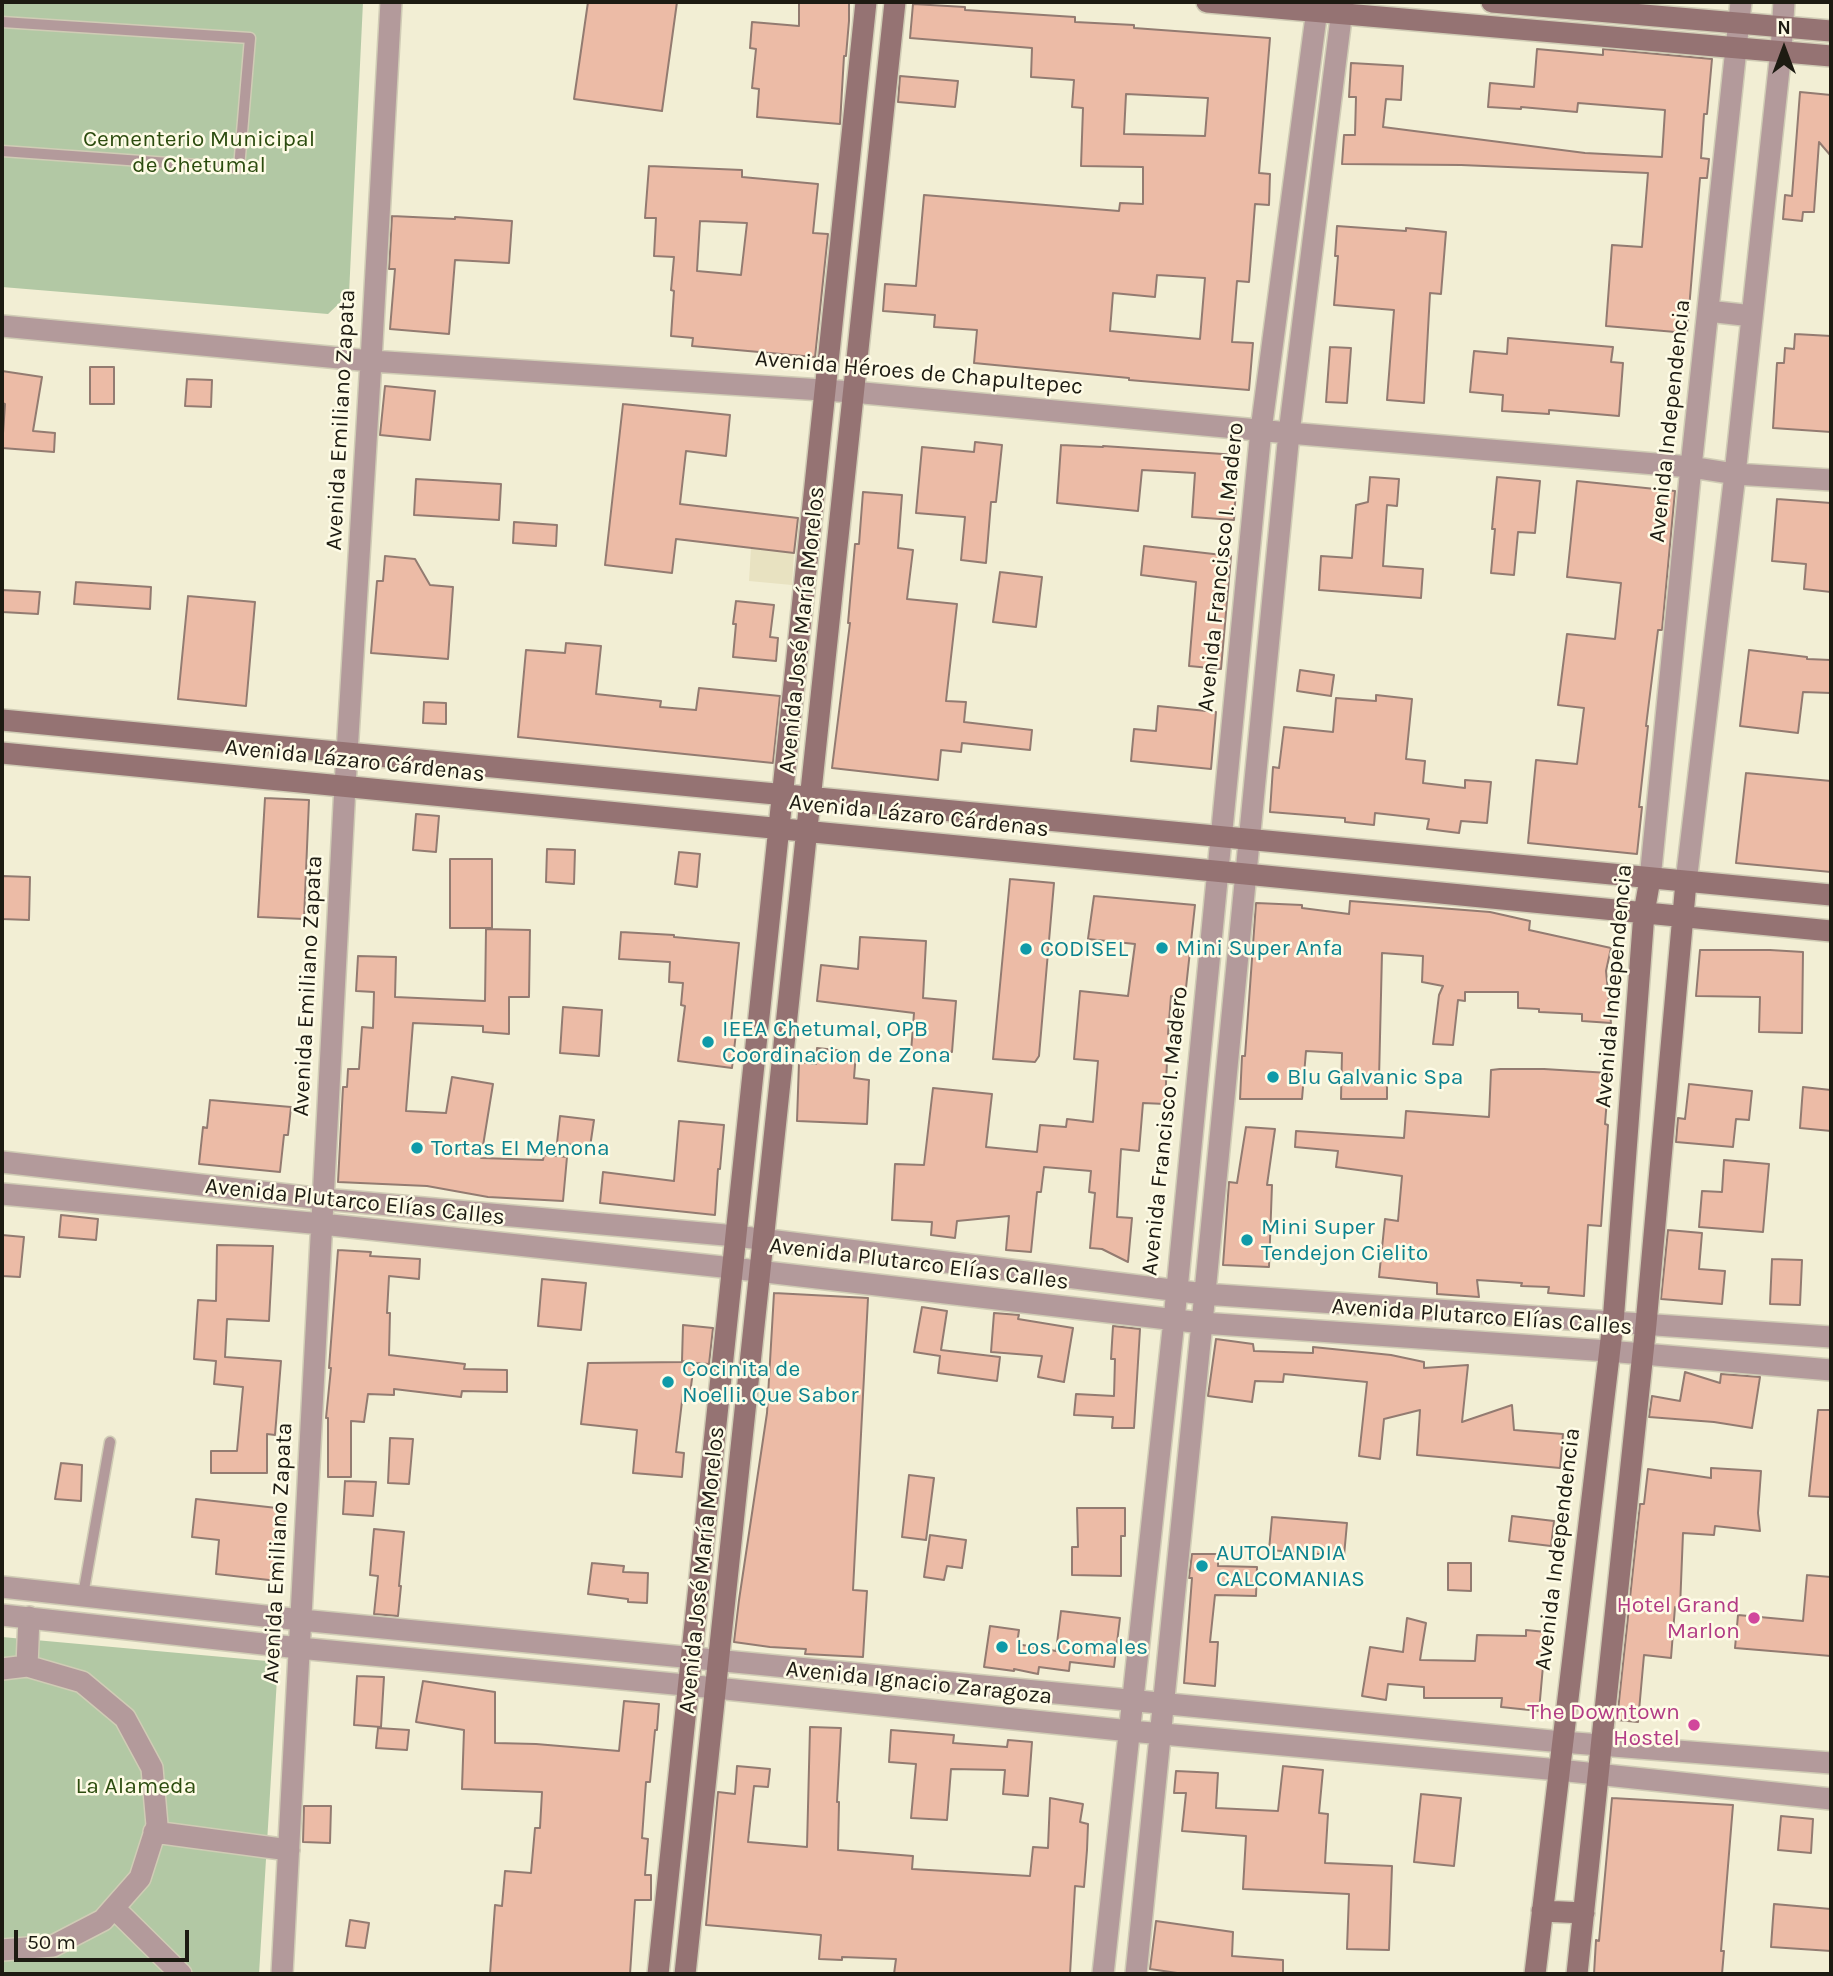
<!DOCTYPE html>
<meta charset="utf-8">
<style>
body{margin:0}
#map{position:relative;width:1833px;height:1976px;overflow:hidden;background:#f2eed4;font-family:Karla,sans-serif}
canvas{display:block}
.frame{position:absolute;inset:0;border:4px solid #1d1b12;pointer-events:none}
.north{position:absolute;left:1749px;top:14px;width:70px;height:70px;-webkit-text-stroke:5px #fefbe6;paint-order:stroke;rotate:0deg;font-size:19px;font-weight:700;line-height:28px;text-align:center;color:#1d1b12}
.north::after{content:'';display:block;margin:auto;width:24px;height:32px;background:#1d1b12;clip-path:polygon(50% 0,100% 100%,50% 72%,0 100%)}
.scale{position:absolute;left:14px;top:1930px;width:175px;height:32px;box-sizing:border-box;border:4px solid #1d1b12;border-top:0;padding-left:9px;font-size:21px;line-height:24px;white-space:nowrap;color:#1d1b12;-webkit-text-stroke:5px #fefbe6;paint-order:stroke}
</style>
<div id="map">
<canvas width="1833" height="1976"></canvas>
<div class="frame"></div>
<div class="north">N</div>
<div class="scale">50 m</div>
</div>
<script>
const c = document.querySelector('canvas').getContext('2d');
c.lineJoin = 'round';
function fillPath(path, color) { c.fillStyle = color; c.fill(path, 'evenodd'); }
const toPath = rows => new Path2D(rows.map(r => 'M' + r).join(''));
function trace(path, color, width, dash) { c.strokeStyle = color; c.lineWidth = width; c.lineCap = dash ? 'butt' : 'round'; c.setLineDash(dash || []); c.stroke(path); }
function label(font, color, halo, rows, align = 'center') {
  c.font = font + ' Karla,sans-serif'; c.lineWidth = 5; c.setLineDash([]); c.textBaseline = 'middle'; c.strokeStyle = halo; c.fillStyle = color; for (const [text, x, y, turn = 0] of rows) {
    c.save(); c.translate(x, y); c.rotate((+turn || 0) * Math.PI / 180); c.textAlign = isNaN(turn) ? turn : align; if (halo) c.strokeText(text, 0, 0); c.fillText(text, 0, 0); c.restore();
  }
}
fillPath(toPath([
 [751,548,794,553,792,585,749,581]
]), '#e8e2c1');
fillPath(toPath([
 [2,2,363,2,349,294,328,314,2,287],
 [2,1637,278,1662,259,1974,2,1974]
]), '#b2c8a4');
const building = toPath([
 [588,2,677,2,662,111,574,99,588,2],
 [799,2,849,2,849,21,846,56,844,56,840,124,757,117,759,89,752,88,756,49,750,48,752,22,799,26,799,2],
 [913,4,965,7,965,10,1075,17,1075,22,1134,25,1134,28,1270,38,1259,173,1270,174,1269,205,1255,204,1249,282,1237,281,1232,342,1253,343,1249,390,1129,380,1129,378,974,363,977,330,934,327,935,315,883,311,885,284,916,286,924,195,1119,211,1120,203,1143,204,1143,167,1081,166,1083,108,1072,107,1074,80,1031,77,1032,48,910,38,913,4],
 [1126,94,1208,98,1205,136,1124,134,1126,94],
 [1157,275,1205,278,1200,339,1110,331,1113,293,1155,297,1157,275],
 [1537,49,1603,55,1603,49,1712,59,1707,114,1704,114,1701,158,1709,159,1707,178,1700,178,1687,333,1606,326,1612,245,1642,247,1648,173,1461,165,1342,164,1344,135,1355,135,1356,97,1349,97,1351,63,1403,66,1401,100,1386,99,1383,127,1585,153,1662,157,1665,110,1578,103,1577,112,1521,107,1521,109,1488,107,1490,83,1534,87,1537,49],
 [900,76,958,81,955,107,898,102,900,76],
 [1800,92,1831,95,1831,156,1819,142,1814,212,1803,212,1802,221,1783,219,1785,195,1792,196,1800,92],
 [649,166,742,170,742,177,818,184,813,233,828,234,815,357,692,346,693,338,671,336,674,291,671,290,674,257,654,256,656,218,645,218,649,166],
 [700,221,747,223,741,275,697,271,700,221],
 [392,216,455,219,455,217,512,221,509,263,455,260,449,334,390,329,395,269,389,269,392,216],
 [1337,226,1406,231,1406,228,1446,232,1441,294,1430,293,1424,403,1387,400,1394,310,1334,305,1338,256,1335,256,1337,226],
 [1795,334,1831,336,1831,432,1773,428,1777,363,1784,363,1785,348,1794,349,1795,334],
 [1508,338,1613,347,1611,362,1623,363,1619,416,1549,410,1549,414,1502,411,1503,395,1470,392,1474,351,1507,354,1508,338],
 [1330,347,1351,348,1347,403,1326,402,1330,347],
 [90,367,114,367,114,404,90,404,90,367],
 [2,371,42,377,33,431,55,433,54,452,2,448,5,404,2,403,2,371],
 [187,379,212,380,211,407,185,406,187,379],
 [385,386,435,391,430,440,380,435,385,386],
 [623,404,730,415,726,456,686,451,680,504,798,518,794,553,676,539,672,573,605,565,623,404],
 [975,442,1002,445,996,502,991,502,986,563,961,560,965,517,916,513,922,447,974,452,975,442],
 [1061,445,1103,447,1103,446,1238,455,1234,520,1192,517,1195,473,1142,470,1138,511,1057,503,1061,445],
 [1370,477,1399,479,1397,506,1387,505,1383,566,1423,569,1421,598,1319,590,1321,556,1352,558,1356,505,1368,502,1370,477],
 [1497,477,1540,481,1535,533,1518,532,1514,575,1491,573,1495,529,1492,529,1497,477],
 [416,479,501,484,499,520,414,515,416,479],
 [1577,481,1675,491,1662,630,1658,630,1646,726,1648,726,1639,807,1642,807,1637,854,1528,843,1536,760,1577,764,1584,708,1558,705,1567,634,1615,639,1621,583,1567,577,1577,481],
 [863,492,902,495,898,548,913,550,907,599,957,604,946,701,966,702,964,722,1032,730,1030,750,962,743,961,752,941,750,938,780,832,768,850,623,848,623,855,544,859,544,863,492],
 [1777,499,1831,503,1831,592,1804,589,1806,564,1772,561,1777,499],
 [514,522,557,525,556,546,513,543,514,522],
 [1144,546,1231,556,1221,669,1189,666,1196,582,1141,575,1144,546],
 [385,556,415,559,430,585,453,587,448,659,371,653,377,581,383,581,385,556],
 [1000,572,1042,577,1036,627,993,622,1000,572],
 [76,582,151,587,150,609,74,604,76,582],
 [2,590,40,592,38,614,2,612,2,590],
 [188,596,255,602,246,706,178,699,188,596],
 [736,601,774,605,770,637,778,638,776,661,733,657,736,624,733,624,736,601],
 [566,643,601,646,596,694,661,701,660,707,696,710,699,688,780,696,773,763,518,737,526,650,565,653,566,643],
 [1749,650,1807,657,1807,659,1831,660,1831,693,1803,692,1798,733,1740,726,1749,650],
 [1300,670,1334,675,1331,696,1297,691,1300,670],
 [1376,695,1412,699,1406,759,1425,761,1423,783,1465,788,1465,780,1491,782,1487,823,1461,821,1459,833,1427,829,1429,819,1375,813,1374,825,1345,822,1345,818,1270,812,1273,767,1279,768,1284,727,1333,732,1336,698,1376,701,1376,695],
 [424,702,446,703,446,724,423,723,424,702],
 [1158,706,1216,712,1211,769,1131,761,1134,729,1156,731,1158,706],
 [1746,773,1831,781,1831,872,1736,863,1746,773],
 [265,798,309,800,304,919,258,917,265,798],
 [416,814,439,816,436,852,413,850,416,814],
 [547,849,575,850,574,884,546,882,547,849],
 [679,852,700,854,697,887,675,884,679,852],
 [450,859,492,859,492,928,450,928,450,859],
 [2,876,30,877,29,920,2,919,2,876],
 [1010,879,1054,883,1039,1056,1035,1062,993,1059,1010,879],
 [1094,896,1195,905,1185,997,1171,996,1168,1034,1174,1035,1172,1063,1167,1062,1165,1104,1143,1103,1139,1151,1121,1149,1117,1217,1132,1218,1128,1262,1102,1249,1090,1248,1095,1193,1089,1192,1091,1171,1044,1167,1041,1192,1037,1192,1031,1252,1006,1250,1009,1216,957,1221,955,1238,931,1235,932,1222,892,1220,895,1164,924,1165,933,1088,992,1094,986,1147,1037,1152,1040,1125,1066,1127,1067,1119,1093,1122,1098,1061,1074,1059,1080,991,1128,996,1135,944,1088,939,1094,896],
 [1350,901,1490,912,1530,921,1529,930,1611,948,1606,971,1611,1023,1582,1021,1582,1014,1539,1012,1539,1009,1518,1008,1518,992,1465,992,1465,1001,1458,1000,1453,1045,1433,1044,1439,995,1443,986,1422,982,1423,956,1382,953,1379,1079,1387,1079,1387,1099,1341,1099,1342,1053,1306,1051,1302,1099,1240,1099,1242,1056,1245,1056,1256,903,1302,905,1302,908,1349,914,1350,901],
 [486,929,530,930,529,997,509,997,509,1034,483,1032,483,1026,413,1023,406,1111,446,1113,452,1077,493,1084,481,1158,543,1160,544,1155,567,1157,563,1201,488,1197,427,1186,338,1182,343,1087,347,1087,348,1069,359,1069,362,1027,373,1028,374,992,356,991,358,956,396,957,395,997,485,1001,486,929],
 [621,932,674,935,674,937,739,943,731,1023,737,1024,732,1068,678,1061,685,1006,681,1005,683,983,669,982,670,962,619,959,621,932],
 [860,937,926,941,923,998,956,1001,952,1052,942,1051,942,1055,911,1052,914,1013,817,1001,821,965,858,969,860,937],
 [1700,950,1770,950,1803,952,1802,1033,1759,1032,1760,997,1696,996,1700,950],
 [563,1007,602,1010,599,1056,560,1053,563,1007],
 [817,1048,856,1052,854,1078,869,1080,867,1124,797,1121,799,1062,816,1064,817,1048],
 [1500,1069,1544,1069,1609,1073,1605,1124,1608,1125,1601,1226,1588,1225,1584,1296,1548,1293,1549,1287,1521,1286,1522,1283,1477,1280,1479,1297,1437,1294,1437,1283,1379,1277,1385,1219,1398,1221,1402,1176,1336,1167,1338,1151,1295,1147,1296,1131,1404,1138,1406,1111,1489,1117,1491,1070,1500,1069],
 [1689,1084,1752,1091,1749,1120,1736,1119,1733,1147,1676,1142,1678,1118,1685,1119,1689,1084],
 [1803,1087,1831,1090,1831,1131,1800,1128,1803,1087],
 [210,1100,291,1107,288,1135,284,1135,280,1172,199,1164,203,1127,207,1128,210,1100],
 [560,1116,594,1120,590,1147,557,1143,560,1116],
 [679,1121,724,1125,720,1169,718,1169,715,1215,600,1203,603,1172,674,1181,679,1121],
 [1246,1127,1275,1129,1267,1185,1272,1185,1269,1267,1223,1265,1229,1182,1237,1183,1246,1127],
 [1724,1160,1769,1164,1763,1232,1699,1227,1702,1191,1722,1192,1724,1160],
 [61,1215,98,1219,96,1240,59,1237,61,1215],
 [1668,1230,1702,1233,1699,1269,1725,1271,1722,1304,1661,1299,1668,1230],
 [2,1235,24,1237,20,1277,2,1276,2,1235],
 [217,1245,273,1246,269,1321,227,1319,225,1357,281,1361,275,1435,267,1434,267,1473,211,1473,211,1451,237,1451,243,1387,214,1384,216,1361,194,1359,198,1300,216,1301,217,1245],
 [338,1250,371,1252,370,1256,420,1259,419,1279,389,1276,387,1313,390,1313,389,1355,465,1364,464,1369,507,1370,507,1392,462,1391,461,1397,394,1389,394,1395,368,1394,364,1422,351,1421,351,1477,328,1477,328,1418,326,1418,331,1368,329,1368,338,1250],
 [1772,1259,1802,1260,1800,1305,1770,1304,1772,1259],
 [542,1279,586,1283,581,1330,538,1326,542,1279],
 [774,1293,868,1298,853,1590,867,1591,863,1657,805,1654,806,1649,770,1647,734,1642,739,1600,767,1413,774,1293],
 [922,1307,947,1311,941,1350,1000,1357,997,1381,938,1373,940,1356,914,1352,922,1307],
 [994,1313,1019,1315,1018,1319,1073,1328,1064,1382,1038,1377,1042,1356,991,1352,994,1313],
 [683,1325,713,1328,709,1364,694,1363,690,1394,683,1393,676,1452,684,1453,682,1477,633,1473,637,1430,581,1424,588,1363,686,1362,682,1361,683,1325],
 [1113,1326,1140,1329,1134,1428,1112,1428,1113,1417,1074,1415,1076,1394,1114,1396,1115,1359,1111,1359,1113,1326],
 [1216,1339,1253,1344,1254,1351,1313,1353,1313,1347,1391,1355,1424,1362,1424,1368,1468,1365,1462,1422,1512,1405,1514,1430,1563,1434,1560,1468,1417,1455,1420,1410,1384,1419,1380,1459,1359,1456,1367,1382,1284,1374,1283,1382,1255,1381,1252,1402,1208,1396,1216,1339],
 [1685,1372,1720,1383,1721,1374,1760,1377,1752,1428,1714,1422,1649,1417,1652,1396,1680,1401,1685,1372],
 [1818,1410,1831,1410,1831,1497,1809,1496,1818,1410],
 [390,1438,413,1439,409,1484,388,1483,390,1438],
 [61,1463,82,1465,81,1501,55,1499,61,1463],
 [1711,1468,1761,1471,1758,1513,1760,1531,1715,1526,1714,1535,1683,1533,1680,1608,1675,1607,1671,1658,1644,1655,1638,1722,1617,1720,1640,1504,1644,1504,1648,1469,1711,1478,1711,1468],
 [909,1475,934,1478,926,1540,902,1537,909,1475],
 [345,1481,376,1482,373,1516,343,1514,345,1481],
 [196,1499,286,1509,278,1581,216,1574,219,1540,192,1537,196,1499],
 [1077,1508,1125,1508,1125,1536,1121,1536,1121,1576,1072,1575,1072,1547,1078,1547,1077,1508],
 [1512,1516,1554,1521,1551,1546,1509,1541,1512,1516],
 [1272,1517,1347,1523,1344,1556,1269,1550,1272,1517],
 [374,1529,404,1532,399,1586,401,1586,398,1616,374,1614,378,1576,370,1575,374,1529],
 [930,1535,966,1540,962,1568,947,1566,944,1580,924,1577,930,1535],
 [1192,1554,1218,1554,1218,1566,1257,1567,1256,1596,1215,1595,1210,1642,1218,1642,1215,1686,1184,1683,1192,1578,1189,1578,1192,1554],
 [592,1563,624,1566,623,1572,648,1573,647,1603,628,1602,628,1599,588,1594,592,1563],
 [1448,1563,1471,1563,1471,1591,1448,1590,1448,1563],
 [1807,1575,1831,1577,1831,1656,1735,1648,1738,1615,1803,1621,1807,1575],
 [1061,1611,1120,1618,1114,1667,1070,1662,1069,1671,1039,1667,1038,1674,1014,1669,1014,1671,984,1667,990,1626,1019,1630,1017,1644,1056,1651,1061,1611],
 [1407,1618,1426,1623,1420,1660,1475,1661,1477,1635,1526,1636,1526,1630,1546,1632,1539,1711,1501,1707,1502,1698,1424,1698,1424,1687,1388,1684,1386,1700,1362,1696,1370,1647,1403,1652,1407,1618],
 [357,1676,384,1677,381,1727,354,1725,357,1676],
 [423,1681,495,1692,495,1743,536,1744,619,1751,624,1701,659,1704,657,1730,655,1730,650,1782,646,1782,642,1838,648,1839,645,1875,651,1875,651,1900,635,1900,630,1974,490,1974,495,1905,502,1906,505,1871,531,1873,535,1828,540,1828,542,1792,462,1789,464,1730,416,1722,423,1681],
 [810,1727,841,1728,837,1802,839,1802,838,1850,913,1856,912,1869,1030,1876,1033,1847,1048,1848,1050,1798,1083,1804,1080,1822,1088,1824,1087,1850,1084,1887,1075,1886,1070,1974,894,1974,896,1959,842,1957,842,1960,819,1959,821,1935,706,1925,718,1792,735,1794,737,1766,770,1769,768,1787,754,1786,748,1842,807,1847,810,1727],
 [378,1728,409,1730,407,1750,376,1748,378,1728],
 [891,1730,954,1735,953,1743,1007,1747,1008,1740,1032,1742,1028,1796,1003,1794,1005,1770,951,1769,947,1820,911,1818,916,1764,889,1762,891,1730],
 [1283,1766,1323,1770,1319,1813,1328,1814,1325,1863,1392,1866,1389,1950,1347,1949,1349,1894,1243,1889,1246,1836,1182,1831,1186,1793,1174,1793,1176,1771,1218,1773,1216,1808,1278,1811,1283,1766],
 [1421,1794,1461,1798,1454,1866,1414,1862,1421,1794],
 [1612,1798,1733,1805,1721,1951,1724,1951,1722,1974,1594,1974,1596,1940,1599,1941,1612,1798],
 [304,1806,331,1806,330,1843,303,1842,304,1806],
 [1781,1816,1813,1819,1811,1853,1778,1850,1781,1816],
 [1774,1904,1831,1909,1831,1951,1771,1947,1774,1904],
 [350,1920,369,1923,365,1948,346,1946,350,1920],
 [1156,1921,1233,1932,1232,1956,1283,1960,1283,1974,1184,1974,1150,1969,1156,1921]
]);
fillPath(building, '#ecbba6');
trace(building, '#937b71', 2);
const lane = toPath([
 [2,22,250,38,239,168,2,151],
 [83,1595,110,1442]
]);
const street = toPath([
 [1708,311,1752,316],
 [2,326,371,361,853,392,1289,433,1691,467,1735,474,1831,480],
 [1650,879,1691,467,1741,2],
 [1686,882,1735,474,1781,51,1784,2],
 [2,1162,323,1199,736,1236,1204,1294,1831,1337],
 [2,1194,322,1224,732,1268,1202,1323,1608,1351,1831,1370],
 [2,1587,301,1620,1562,1742,1831,1763],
 [2,1615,299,1648,716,1688,1130,1731,1559,1770,1831,1799],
 [27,1666,29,1617],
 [2,1669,27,1666,82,1682,125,1718,152,1768,157,1825,140,1878,103,1920,53,1946,2,1950],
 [154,1832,289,1850],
 [114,1908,181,1974],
 [282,1974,345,786,371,361,391,2],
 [1103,1974,1174,1320,1261,430,1318,2],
 [1136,1974,1202,1323,1289,433,1343,2]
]);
const secondary = toPath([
 [1207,2,1831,56],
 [1492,2,1831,31],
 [2,720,1831,895],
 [2,753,1831,931],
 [1542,1911,1584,1913],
 [658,1974,866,2],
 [685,1974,895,2],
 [1535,1974,1613,1323,1644,913,1650,879],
 [1577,1974,1646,1324,1686,882]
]);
trace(lane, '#d0ccb5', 13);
trace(street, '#d0ccb5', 24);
trace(secondary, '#d0ccb5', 24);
trace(lane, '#b39a9b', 10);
trace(street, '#b39a9b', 21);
trace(secondary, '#957373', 21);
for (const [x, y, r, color] of [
 [1162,948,7,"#0f9aa8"],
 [1026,949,7,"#0f9aa8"],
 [708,1042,7,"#0f9aa8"],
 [1273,1077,7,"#0f9aa8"],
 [417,1148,7,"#0f9aa8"],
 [1247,1240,7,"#0f9aa8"],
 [668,1382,7,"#0f9aa8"],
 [1202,1566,7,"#0f9aa8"],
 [1754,1618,7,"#d1479c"],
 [1002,1647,7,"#0f9aa8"],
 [1694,1725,7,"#d1479c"]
]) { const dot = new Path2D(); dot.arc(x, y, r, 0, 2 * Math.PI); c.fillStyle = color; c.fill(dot); trace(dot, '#fefbe6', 2.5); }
label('23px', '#2c4c0f', '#fefbe6', [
 ["Cementerio Municipal",199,139],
 ["de Chetumal",199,165],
 ["La Alameda",136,1786]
]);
label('23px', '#1d1b12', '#fefbe6', [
 ["Avenida Héroes de Chapultepec",919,373,5],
 ["Avenida Emiliano Zapata",341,420,-87],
 ["Avenida Independencia",1670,421,-84],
 ["Avenida Francisco I. Madero",1221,567,-84],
 ["Avenida José María Morelos",802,630,-84],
 ["Avenida Lázaro Cárdenas",355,761,6],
 ["Avenida Lázaro Cárdenas",919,816,6],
 ["Avenida Emiliano Zapata",308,986,-87],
 ["Avenida Independencia",1614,986,-85],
 ["Avenida Francisco I. Madero",1165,1131,-84],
 ["Avenida Plutarco Elías Calles",355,1202,6],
 ["Avenida Plutarco Elías Calles",919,1264,7],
 ["Avenida Plutarco Elías Calles",1482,1317,4],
 ["Avenida Independencia",1558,1549,-83],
 ["Avenida Emiliano Zapata",278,1553,-87],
 ["Avenida José María Morelos",702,1570,-84],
 ["Avenida Ignacio Zaragoza",919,1683,6]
]);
label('23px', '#0d838f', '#fefbe6', [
 ["Mini Super Anfa",1176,948],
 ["CODISEL",1040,949],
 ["IEEA Chetumal, OPB",722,1029],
 ["Coordinacion de Zona",722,1055],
 ["Blu Galvanic Spa",1287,1077],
 ["Tortas EI Menona",431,1148],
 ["Mini Super",1261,1227],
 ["Tendejon Cielito",1261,1253],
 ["Cocinita de",682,1369],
 ["Noelli. Que Sabor",682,1395],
 ["AUTOLANDIA",1216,1553],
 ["CALCOMANIAS",1216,1579],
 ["Los Comales",1016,1647]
], 'left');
label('23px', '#b23c85', '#fefbe6', [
 ["Hotel Grand",1740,1605],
 ["Marlon",1740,1631],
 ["The Downtown",1680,1712],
 ["Hostel",1680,1738]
], 'right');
</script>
